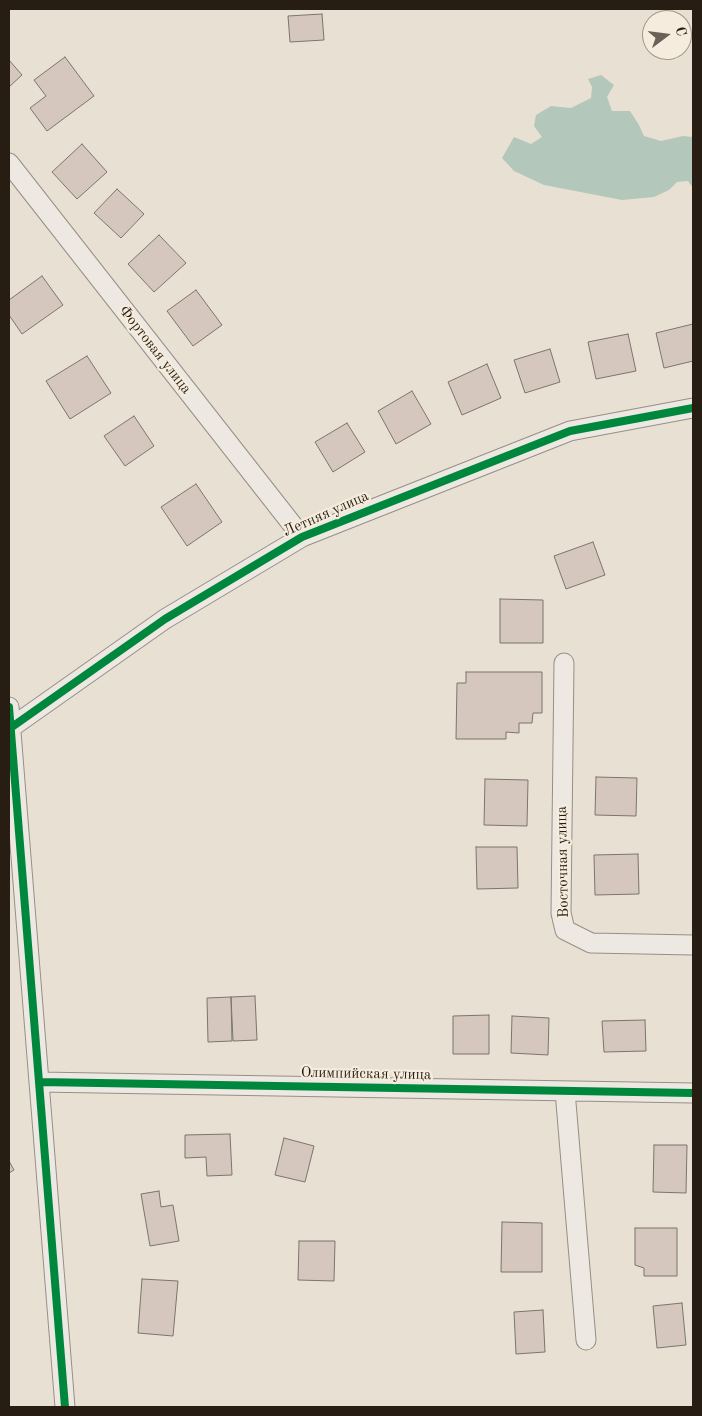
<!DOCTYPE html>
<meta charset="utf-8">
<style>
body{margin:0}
#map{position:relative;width:702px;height:1416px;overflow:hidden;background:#e8e0d3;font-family:"Old Standard TT",serif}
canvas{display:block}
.frame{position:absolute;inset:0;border:10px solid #271d12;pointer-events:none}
.north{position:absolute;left:642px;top:10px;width:50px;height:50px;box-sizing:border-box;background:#f6ecdd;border:1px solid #a3998c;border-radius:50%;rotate:75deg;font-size:14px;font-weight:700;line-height:20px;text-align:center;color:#271d12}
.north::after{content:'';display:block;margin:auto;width:18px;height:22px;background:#6b6156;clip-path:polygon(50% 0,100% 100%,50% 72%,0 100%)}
</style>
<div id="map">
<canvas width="702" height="1416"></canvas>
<div class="frame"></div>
<div class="north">С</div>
</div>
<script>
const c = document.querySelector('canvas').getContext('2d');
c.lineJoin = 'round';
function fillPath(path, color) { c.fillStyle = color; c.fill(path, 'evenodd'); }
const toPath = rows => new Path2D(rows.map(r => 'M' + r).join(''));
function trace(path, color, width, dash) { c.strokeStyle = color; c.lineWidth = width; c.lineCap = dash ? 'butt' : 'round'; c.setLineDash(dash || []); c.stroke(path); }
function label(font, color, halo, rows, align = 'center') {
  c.font = font + ' "Old Standard TT",serif'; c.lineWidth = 4.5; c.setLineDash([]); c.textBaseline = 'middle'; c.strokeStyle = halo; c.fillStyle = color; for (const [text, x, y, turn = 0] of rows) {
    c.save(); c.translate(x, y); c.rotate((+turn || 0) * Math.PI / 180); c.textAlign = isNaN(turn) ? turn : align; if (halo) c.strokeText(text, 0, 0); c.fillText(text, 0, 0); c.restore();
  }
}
fillPath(toPath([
 [601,75,614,85,607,97,612,111,630,111,639,125,644,136,661,141,683,136,693,137,693,188,688,181,677,182,669,190,654,197,622,200,544,185,514,171,502,158,514,137,531,144,542,137,534,126,536,115,551,106,571,108,591,98,592,87,588,79]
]), '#b3c8bb');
const building = toPath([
 [322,14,324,40,290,42,288,16,322,14],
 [65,57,94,96,47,131,30,108,46,96,34,80,65,57],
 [9,60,22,75,9,87,9,60],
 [82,144,107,172,77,199,52,172,82,144],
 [117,189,144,214,121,238,94,213,117,189],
 [159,235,186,263,154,292,128,264,159,235],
 [42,276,63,305,22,334,9,315,9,300,42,276],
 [196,290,222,325,193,346,167,311,196,290],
 [693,324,693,361,664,368,656,333,693,324],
 [628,334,636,371,596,379,588,342,628,334],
 [550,349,560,382,525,393,514,360,550,349],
 [87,356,111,393,70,419,46,381,87,356],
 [487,364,501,398,462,415,448,382,487,364],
 [412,391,431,424,396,444,378,411,412,391],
 [134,416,154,446,125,466,104,436,134,416],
 [347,423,365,452,333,472,315,442,347,423],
 [196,484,222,522,187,546,161,507,196,484],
 [593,542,605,575,566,589,554,556,593,542],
 [500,599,543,600,543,643,500,643,500,599],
 [466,672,542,672,542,713,533,713,532,723,519,723,519,733,506,732,506,739,456,739,457,683,466,683,466,672],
 [596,777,637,778,636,816,595,815,596,777],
 [485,779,528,780,527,826,484,825,485,779],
 [476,847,517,847,518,888,477,889,476,847],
 [638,854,639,894,595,895,594,855,638,854],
 [255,996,257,1040,233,1041,231,997,255,996],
 [231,997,232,1041,208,1042,207,998,231,997],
 [489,1015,489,1054,453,1054,453,1016,489,1015],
 [512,1016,549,1018,548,1055,511,1053,512,1016],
 [645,1020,646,1051,604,1052,602,1021,645,1020],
 [230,1134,232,1175,207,1176,206,1157,185,1158,185,1135,230,1134],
 [284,1138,314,1146,305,1182,275,1175,284,1138],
 [654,1145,687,1145,686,1193,653,1192,654,1145],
 [9,1161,14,1170,9,1173,9,1161],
 [159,1191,161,1207,173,1205,179,1241,150,1246,141,1194,159,1191],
 [502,1222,542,1223,542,1272,501,1272,502,1222],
 [635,1228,677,1228,677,1276,644,1276,644,1268,635,1265,635,1228],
 [299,1241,335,1241,334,1281,298,1280,299,1241],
 [142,1279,178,1281,173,1336,138,1333,142,1279],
 [682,1303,686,1345,657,1348,653,1306,682,1303],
 [543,1310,545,1352,516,1354,514,1312,543,1310]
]);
fillPath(building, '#d5c7be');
trace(building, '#7a756d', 1);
const minor = toPath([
 [9,163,302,537],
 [564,663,561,913,565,930,591,943,693,945],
 [9,707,65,1407],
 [9,729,165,619,302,537,570,431,693,408],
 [39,1082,693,1093],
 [565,1091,586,1340]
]);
trace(minor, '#968f87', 21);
trace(minor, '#ede8e2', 19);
trace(toPath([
 [9,707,65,1407],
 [9,729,165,619,302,537,570,431,693,408],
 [39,1082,693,1093]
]), '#00873e', 8);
label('15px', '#271d12', '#f6ecdd', [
 ["Фортовая улица",155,350,52],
 ["Летняя улица",326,514,-24],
 ["Восточная улица",563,862,-91],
 ["Олимпийская улица",366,1074,1]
]);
</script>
